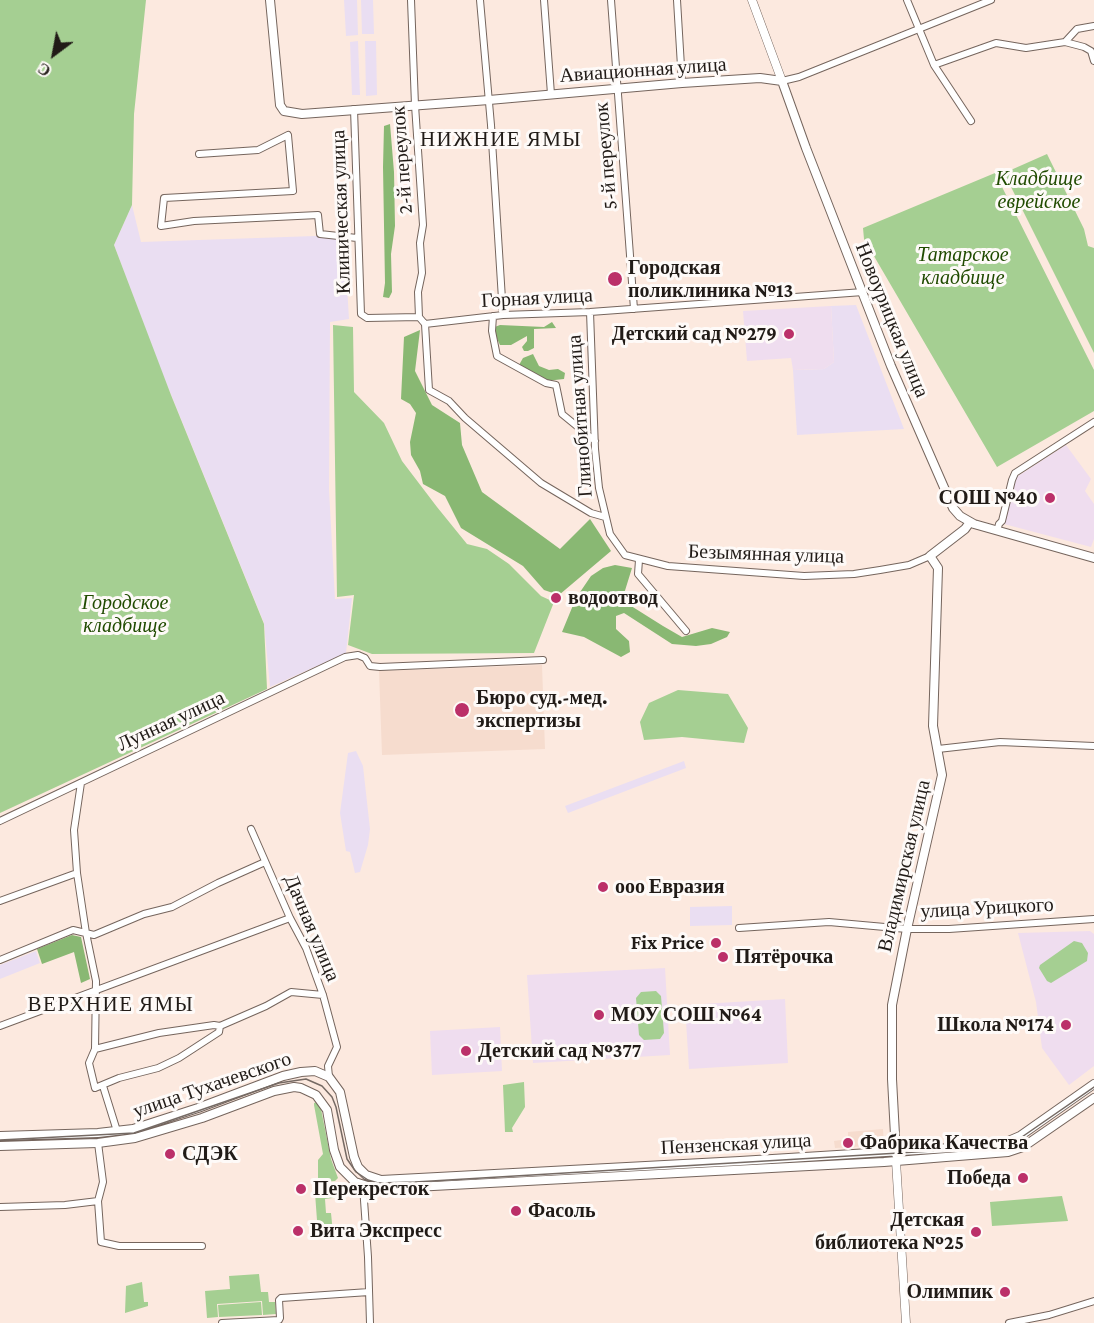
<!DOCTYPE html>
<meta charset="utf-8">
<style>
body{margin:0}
#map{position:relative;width:1094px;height:1323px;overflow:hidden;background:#fce9df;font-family:"Crimson Pro",serif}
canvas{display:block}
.north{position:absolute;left:24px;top:24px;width:60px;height:60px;-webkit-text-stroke:4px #fefaf8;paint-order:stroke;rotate:212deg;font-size:16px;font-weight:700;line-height:24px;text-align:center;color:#211b17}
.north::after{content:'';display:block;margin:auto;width:21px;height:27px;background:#211b17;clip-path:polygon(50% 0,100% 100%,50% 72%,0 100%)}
</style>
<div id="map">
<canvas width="1094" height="1323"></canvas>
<div class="north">С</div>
</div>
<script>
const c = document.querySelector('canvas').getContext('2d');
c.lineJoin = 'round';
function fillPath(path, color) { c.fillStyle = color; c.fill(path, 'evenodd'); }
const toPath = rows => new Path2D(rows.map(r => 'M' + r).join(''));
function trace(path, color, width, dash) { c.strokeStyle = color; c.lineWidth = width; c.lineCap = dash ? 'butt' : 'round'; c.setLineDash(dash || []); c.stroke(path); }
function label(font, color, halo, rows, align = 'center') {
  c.font = font + ' "Crimson Pro",serif'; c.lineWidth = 6; c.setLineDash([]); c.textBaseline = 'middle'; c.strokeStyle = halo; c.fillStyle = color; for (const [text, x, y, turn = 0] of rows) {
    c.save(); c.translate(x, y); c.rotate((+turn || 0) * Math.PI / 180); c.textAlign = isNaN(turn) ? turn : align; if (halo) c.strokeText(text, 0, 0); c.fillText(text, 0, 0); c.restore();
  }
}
fillPath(toPath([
 [542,665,545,749,382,755,379,671],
 [883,1129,884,1145,835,1148,834,1141,848,1139,848,1132]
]), '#f6dcce');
fillPath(toPath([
 [344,0,357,0,358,35,346,36],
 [361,0,373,0,374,34,362,34],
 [358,41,360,95,352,95,350,42],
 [365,41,376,41,377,95,366,96],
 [132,205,141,242,344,235,349,319,330,322,329,490,335,599,352,598,346,653,270,687,264,623,161,370,114,245],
 [856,305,904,429,797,435,793,370,824,369,834,362,831,306],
 [356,751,363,766,370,829,368,845,360,872,355,873,350,852,346,851,340,813,348,753],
 [684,761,686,768,568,813,565,806],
 [732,906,732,925,690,926,690,907],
 [36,951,40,963,0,979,0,965]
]), '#eadef2');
fillPath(toPath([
 [831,306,834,362,824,369,793,370,791,358,747,361,743,311],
 [1066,445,1091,479,1085,491,1094,504,1094,539,1091,547,1004,524,1015,478],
 [1090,931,1094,934,1094,1066,1069,1085,1042,1048,1036,1002,1018,933],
 [665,968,670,1055,533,1063,527,975],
 [785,999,788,1063,689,1069,685,1005],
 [500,1027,502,1071,432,1075,430,1031]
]), '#efddef');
fillPath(toPath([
 [0,0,146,0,134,114,132,205,114,245,171,395,264,624,267,689,0,813],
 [1047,154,1084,229,1088,246,1094,248,1094,353,1004,173],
 [995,173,1094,370,1094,411,997,467,864,239,863,228],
 [333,325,353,327,354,392,384,423,402,461,437,507,467,544,487,549,509,564,541,596,554,602,534,653,372,654,348,645,354,595,337,597],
 [678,690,728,694,748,728,744,743,682,737,644,740,640,722,649,703],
 [1074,941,1082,943,1088,953,1087,961,1051,983,1047,981,1039,968,1040,965],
 [656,991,661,996,664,1033,660,1039,644,1040,639,1035,636,998,641,992],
 [524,1082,525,1107,512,1128,513,1132,505,1132,503,1085],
 [317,1102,321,1109,331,1159,338,1178,335,1181,322,1182,318,1178,318,1160,323,1154,314,1105,314,1103],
 [340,1189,340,1197,325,1199,326,1213,331,1213,333,1233,318,1234,315,1193,319,1190],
 [1062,1196,1068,1221,992,1226,990,1202],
 [259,1274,261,1292,268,1292,269,1302,275,1302,276,1314,263,1315,262,1301,217,1304,218,1317,207,1318,205,1291,230,1289,229,1276],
 [142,1282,144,1302,148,1302,148,1306,125,1313,126,1286],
 [261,1302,262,1315,219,1317,218,1305]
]), '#a5cf92');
fillPath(toPath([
 [390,124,394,172,395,226,391,254,392,292,389,298,383,297,385,283,383,167,384,126],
 [552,322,556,328,534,329,534,348,528,351,524,351,522,347,527,341,527,336,511,345,500,345,492,328,500,325,544,327],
 [420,330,415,371,432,405,460,423,462,445,482,492,560,549,590,519,611,551,559,595,544,590,523,566,461,528,445,496,423,484,420,471,411,455,410,442,416,413,410,404,401,399,404,337],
 [533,354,539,366,549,370,558,369,565,373,564,379,546,381,519,365,523,358],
 [615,565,632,568,623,597,628,604,663,626,682,637,712,628,730,632,727,637,711,644,696,646,672,644,624,613,616,616,616,629,629,641,630,652,621,657,584,637,562,632,576,598,591,576,603,568],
 [72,935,81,937,90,979,81,983,74,952,42,964,37,949]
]), '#89b873');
const minor = toPath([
 [411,0,415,105,423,225,420,243,422,273,418,292,419,317],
 [480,0,491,125,503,315],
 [544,0,551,94],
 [611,0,634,309],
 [677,0,682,83],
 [907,0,934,65,971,121],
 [1065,42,1084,47,1091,51,1094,61],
 [934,65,996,43,1026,48,1065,42,1077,29,1094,26],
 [782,81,799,77,991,0],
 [354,109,361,314,367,318,419,317,425,324],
 [199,154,258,150,288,135,293,191,164,198,161,226,194,221,318,215,320,234,357,238],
 [590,312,595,449,599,488,610,534,625,555,668,566,804,576,854,574,880,570,909,565,930,556],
 [493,316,492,331,497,356,546,383,556,385,562,414,595,441],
 [425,324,503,315,590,312,863,292],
 [425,324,429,390,449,401,465,418,541,483,591,513,605,517],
 [997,531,999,524,1002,521,1012,480,1015,473,1094,422],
 [639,560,638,574,686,631],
 [938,749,1000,742,1094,746],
 [81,783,74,830,77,873,86,933,96,981,95,1049,89,1063,95,1088,119,1078,158,1068,179,1058,219,1032,220,1026],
 [0,821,345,657,358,655,365,658,370,666,380,667,543,660],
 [251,829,290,918,306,948,323,995,337,1047,328,1066,329,1077],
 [0,901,77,873],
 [739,928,829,922,907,929,949,929,1094,919],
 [0,960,73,930,94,935,144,914,172,907,218,883,265,862],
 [0,1026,290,918],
 [95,1049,159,1033,214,1025,220,1026,266,1006,291,992,323,995],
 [103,1086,117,1131],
 [98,1143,103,1182,98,1201,101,1242,119,1246,202,1246],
 [363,1186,368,1257,370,1323],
 [0,1207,65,1205,98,1201],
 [222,1323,279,1320,280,1318,279,1300,281,1298,369,1292],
 [1009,1323,1049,1315,1094,1301]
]);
const tertiary = toPath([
 [752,0,782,81],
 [896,1161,906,1323]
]);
const secondary = toPath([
 [270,0,280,105,284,111,302,114,489,100,682,83,760,78,782,81,806,148,891,366,953,508,960,516,974,524,1094,558],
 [0,1136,98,1133,133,1129,198,1108,283,1076,301,1072,315,1071,329,1077,340,1092,354,1157,358,1167,366,1175,381,1180,740,1161,999,1145,1020,1136,1094,1084],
 [0,1146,98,1143,135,1138,202,1118,274,1091,294,1087,301,1088,316,1095,327,1110,334,1150,340,1167,355,1182,377,1189,884,1162,1008,1152,1023,1147,1094,1098],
 [896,1154,892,1079,892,1005,907,929,942,775,933,726,938,568,930,556,965,529,970,522]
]);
trace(minor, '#75655d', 8);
trace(tertiary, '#75655d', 9);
trace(secondary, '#75655d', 10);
trace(minor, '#fff', 6);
trace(tertiary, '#fff', 8);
trace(secondary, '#fff', 8);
trace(toPath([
 [0,1140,134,1133,279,1083,306,1079,322,1086,332,1097,336,1107,347,1159,356,1172,368,1180,378,1183,415,1182,999,1147,1019,1139,1094,1087]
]), '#756a64', 1.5);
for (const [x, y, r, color] of [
 [615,279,8,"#bb3069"],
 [789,334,6,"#bb3069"],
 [1050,498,6,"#bb3069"],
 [556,598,6,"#bb3069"],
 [462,710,8,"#bb3069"],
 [603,887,6,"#bb3069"],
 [716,943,6,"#bb3069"],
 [723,957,6,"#bb3069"],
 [599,1015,6,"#bb3069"],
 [1066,1025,6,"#bb3069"],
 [466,1051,6,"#bb3069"],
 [848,1143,6,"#bb3069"],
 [170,1154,6,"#bb3069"],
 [1023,1178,6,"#bb3069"],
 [301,1189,6,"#bb3069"],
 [516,1211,6,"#bb3069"],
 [298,1231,6,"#bb3069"],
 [976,1232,6,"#bb3069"],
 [1005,1292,6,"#bb3069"]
]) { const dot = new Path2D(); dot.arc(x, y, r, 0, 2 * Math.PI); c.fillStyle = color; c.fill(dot); trace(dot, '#fefaf8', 2); }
label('20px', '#211b17', '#fefaf8', [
 ["Авиационная улица",643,70,-4],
 ["5-й переулок",606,156,-95],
 ["2-й переулок",402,160,-94],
 ["Клиническая улица",341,212,-92],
 ["Горная улица",537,298,-3],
 ["Новоурицкая улица",892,320,68],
 ["Глинобитная улица",580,416,-94],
 ["Безымянная улица",766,554,2],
 ["Лунная улица",171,721,-25],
 ["Владимирская улица",904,866,-77],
 ["улица Урицкого",987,908,-3],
 ["Дачная улица",312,928,67],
 ["улица Тухачевского",212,1085,-19],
 ["Пензенская улица",736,1144,-3]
]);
label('italic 20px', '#204b00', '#fefaf8', [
 ["Кладбище",1039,179],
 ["еврейское",1039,202],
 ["Татарское",963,255],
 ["кладбище",963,278],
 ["Городское",125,603],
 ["кладбище",125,626]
]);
label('bold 20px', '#211b17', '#fefaf8', [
 ["Городская",628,268],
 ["поликлиника №13",628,291],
 ["Детский сад №279",777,334,"right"],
 ["СОШ №40",1038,498,"right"],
 ["водоотвод",568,598],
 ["Бюро суд.-мед.",476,698],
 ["экспертизы",476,721],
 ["ооо Евразия",615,887],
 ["Fix Price",704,943,"right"],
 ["Пятёрочка",735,957],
 ["МОУ СОШ №64",611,1015],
 ["Школа №174",1054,1025,"right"],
 ["Детский сад №377",478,1051],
 ["Фабрика Качества",860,1143],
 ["СДЭК",182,1154],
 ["Победа",1011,1178,"right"],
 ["Перекресток",313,1189],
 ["Фасоль",528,1211],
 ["Детская",964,1220,"right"],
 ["библиотека №25",964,1243,"right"],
 ["Вита Экспресс",310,1231],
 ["Олимпик",993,1292,"right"]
], 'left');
c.letterSpacing = '1.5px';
label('21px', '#211b17', '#fefaf8', [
 ["НИЖНИЕ ЯМЫ",501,140],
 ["ВЕРХНИЕ ЯМЫ",111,1005]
]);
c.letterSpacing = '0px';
</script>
